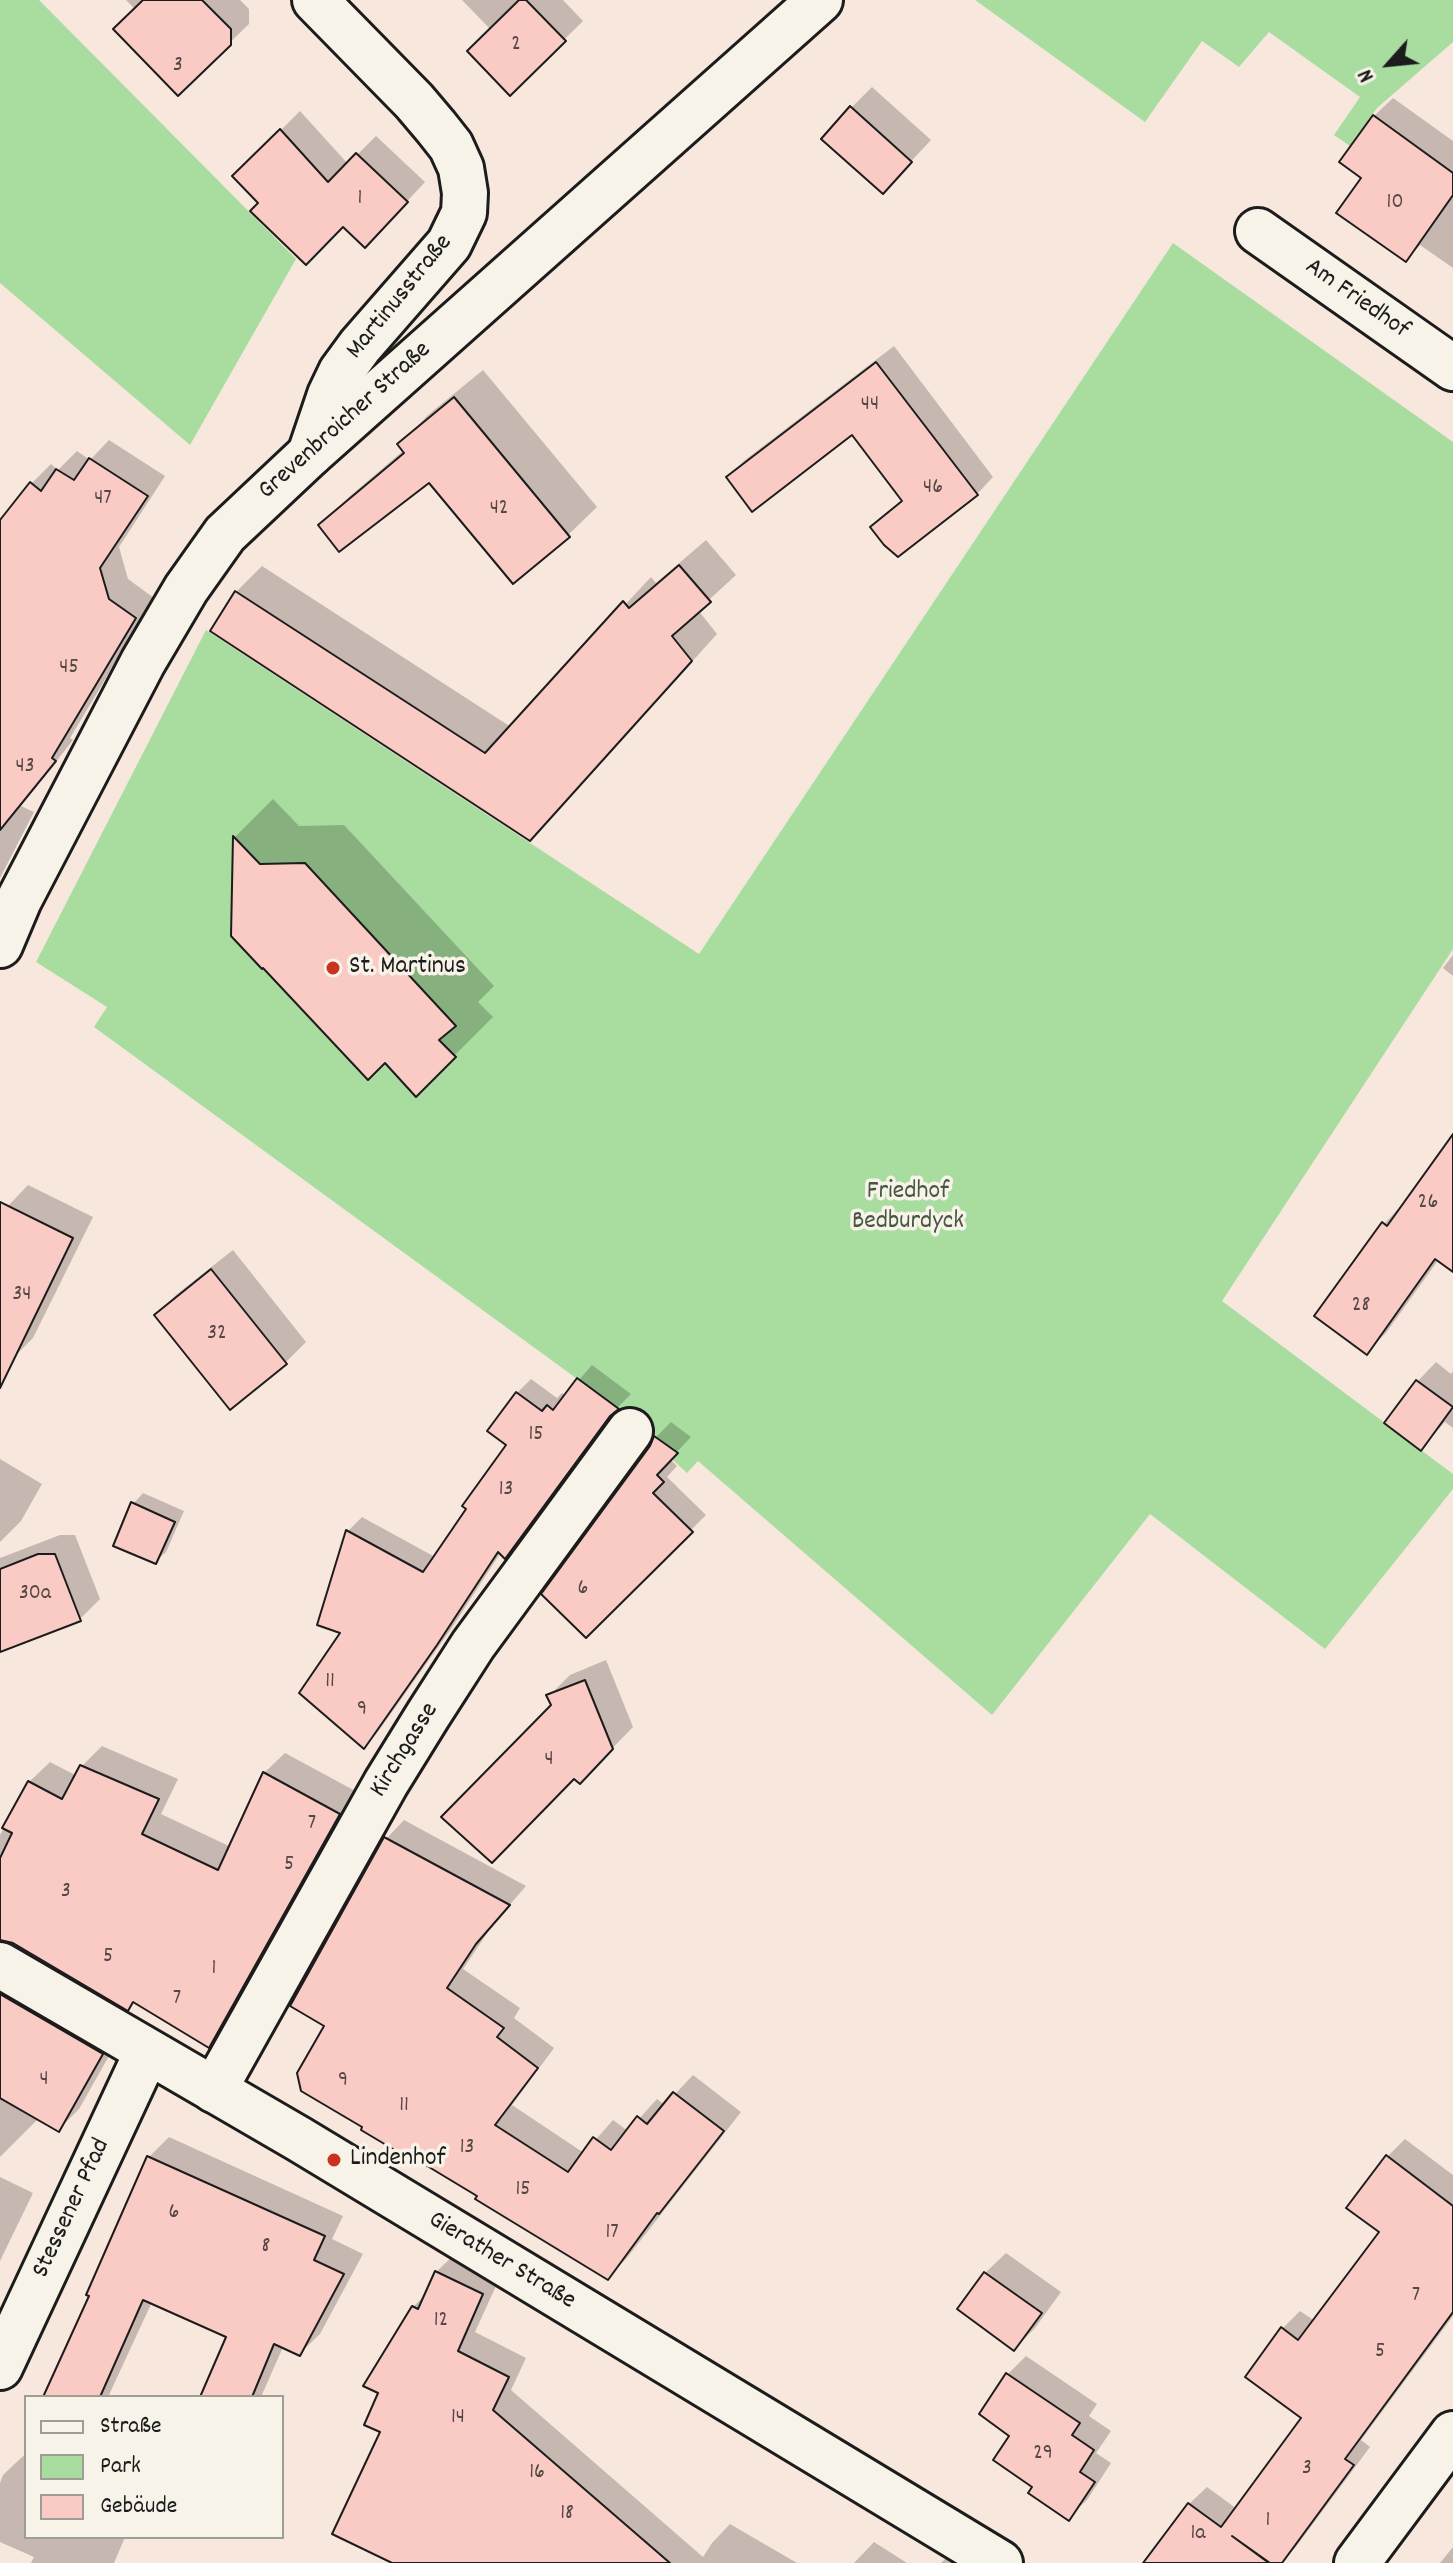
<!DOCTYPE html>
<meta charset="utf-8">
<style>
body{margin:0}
#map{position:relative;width:1453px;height:2563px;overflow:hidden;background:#f8e7dd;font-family:Dekko,sans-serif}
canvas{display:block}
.legend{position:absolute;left:24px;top:2395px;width:260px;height:144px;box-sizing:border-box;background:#f7f3e8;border:2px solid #9f9d96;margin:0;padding:10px 14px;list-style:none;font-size:24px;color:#1c1c1c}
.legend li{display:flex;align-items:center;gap:16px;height:40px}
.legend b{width:40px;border:2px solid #9f9d96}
.north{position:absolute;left:1349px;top:24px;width:80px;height:80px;-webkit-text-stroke:6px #f7f3e8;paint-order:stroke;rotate:243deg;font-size:22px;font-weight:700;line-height:32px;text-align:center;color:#1c1c1c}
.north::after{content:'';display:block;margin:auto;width:28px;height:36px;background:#1c1c1c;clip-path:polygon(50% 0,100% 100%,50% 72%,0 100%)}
</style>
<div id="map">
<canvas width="1453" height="2563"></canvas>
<ul class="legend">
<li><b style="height:10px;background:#f7f3e8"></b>Straße</li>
<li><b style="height:22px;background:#a9dd9f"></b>Park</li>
<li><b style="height:22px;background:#facac4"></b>Gebäude</li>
</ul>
<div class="north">N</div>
</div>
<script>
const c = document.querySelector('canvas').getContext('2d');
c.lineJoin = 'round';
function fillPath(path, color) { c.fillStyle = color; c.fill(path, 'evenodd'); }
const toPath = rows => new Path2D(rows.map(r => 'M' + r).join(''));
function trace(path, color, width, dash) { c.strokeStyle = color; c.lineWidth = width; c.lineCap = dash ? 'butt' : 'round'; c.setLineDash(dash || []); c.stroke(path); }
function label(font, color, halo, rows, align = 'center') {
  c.font = font + ' Dekko,sans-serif'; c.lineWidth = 7; c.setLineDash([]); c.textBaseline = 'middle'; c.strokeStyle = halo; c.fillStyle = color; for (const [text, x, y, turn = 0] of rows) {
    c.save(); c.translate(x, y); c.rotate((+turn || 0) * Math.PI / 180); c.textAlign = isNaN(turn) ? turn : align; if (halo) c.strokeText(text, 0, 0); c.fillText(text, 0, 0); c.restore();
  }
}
fillPath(toPath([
 [0,0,39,0,296,259,190,445,0,283],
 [975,0,1453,0,1453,42,1377,108,1350,146,1334,135,1360,97,1269,32,1239,67,1202,41,1145,122],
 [1173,243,1453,442,1453,949,1222,1301,1453,1474,1453,1489,1325,1649,1150,1514,992,1715,698,1461,687,1473,613,1405,94,1027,107,1007,36,962,206,630,699,954]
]), '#a9dd9f');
fillPath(toPath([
 [126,0,240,0,249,9,249,24,178,93,135,9],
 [462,0,563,0,583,21,510,93,491,30],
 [872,87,931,140,903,170,851,108],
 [1393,98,1453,141,1453,268,1420,245,1406,260,1364,177,1374,116],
 [300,111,348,164,376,136,425,182,384,226,343,224,235,176],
 [894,346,993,477,977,494,873,527,903,499,853,432,728,477,745,460],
 [483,370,597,507,568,535,429,480,320,526,349,497,404,450,400,444,428,415],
 [109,440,165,476,119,547,128,579,154,598,70,738,73,740,21,806,34,812,0,878,0,524,32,483,51,464,58,470,77,451,90,460],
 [706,540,736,575,698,610,717,634,556,812,236,592,262,566,511,727,651,577,656,583],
 [273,799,299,826,344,825,494,986,478,1002,493,1017,416,1094,385,1060,233,936,235,837],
 [1453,955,1453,976,1443,968],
 [1453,1151,1453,1249,1439,1259,1386,1333,1366,1352,1384,1224],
 [28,1185,93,1217,33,1338,12,1359,0,1353,0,1222,8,1206],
 [233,1250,306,1342,285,1363,156,1315,177,1294],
 [1436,1362,1451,1374,1453,1371,1453,1428,1445,1422,1421,1448,1387,1423,1418,1381],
 [592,1365,631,1394,619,1406,519,1543,505,1556,501,1552,451,1629,377,1733,363,1747,344,1632,319,1624,348,1531,362,1517,435,1557,509,1444,517,1393,531,1379,557,1398,562,1393,566,1395],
 [671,1422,691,1437,670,1459,677,1466,667,1477,706,1515,586,1635,652,1447,656,1437],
 [0,1459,42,1484,21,1521,0,1542],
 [143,1493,184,1511,166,1552,155,1562,133,1504],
 [60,1535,75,1535,100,1599,80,1619,0,1650,0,1558],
 [606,1660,633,1727,601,1760,575,1776,549,1696,570,1675],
 [102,1746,178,1779,161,1814,231,1847,264,1773,285,1753,359,1793,229,2025,209,2045,135,2001,128,2008,13,1942,0,1938,0,1835,29,1782,50,1762,77,1776,82,1766],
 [404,1820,526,1886,494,1923,463,1969,520,2008,514,2018,554,2048,512,2105,584,2153,613,2120,628,2131,657,2099,665,2105,693,2075,741,2112,626,2259,608,2277,480,2195,327,2025,386,1839],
 [0,1958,122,2033,79,2109,59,2129,39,2118,0,2157],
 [169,2137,343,2216,332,2239,363,2254,320,2334,299,2354,283,2347,261,2397,202,2397,229,2336,152,2302,108,2397,52,2397,92,2295,89,2294,149,2157],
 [1405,2139,1453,2175,1453,2316,1361,2440,1370,2447,1295,2548,1280,2563,1273,2563,1252,2548,1241,2563,1146,2563,1189,2504,1207,2487,1237,2509,1304,2418,1247,2376,1283,2328,1300,2311,1315,2321,1381,2232,1387,2157],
 [0,2177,33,2193,0,2261],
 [1006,2253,1061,2292,1035,2328,1014,2349,985,2273],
 [455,2254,501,2275,475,2332,526,2358,511,2390,703,2557,712,2543,730,2524,797,2563,394,2563,383,2431,413,2307,427,2293,436,2272],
 [1026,2356,1097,2404,1089,2416,1111,2431,1096,2453,1111,2463,1087,2500,1068,2518,1035,2486,1012,2435,1008,2374],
 [23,2456,26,2457,26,2537,125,2537,114,2563,31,2563,34,2557,0,2542,0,2483,3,2475],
 [874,2542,907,2563,854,2563],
 [1453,2547,1453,2563,1440,2563],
 [954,2550,976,2563,941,2563]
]), '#0003');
const building = toPath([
 [143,0,202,0,231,29,231,45,178,96,113,29,143,0],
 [519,0,526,0,566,41,510,96,467,51,519,0],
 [850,106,912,162,883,194,821,139,850,106],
 [1373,115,1453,173,1453,195,1406,262,1336,213,1361,178,1339,162,1373,115],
 [280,129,328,182,356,153,408,202,365,248,343,227,306,265,250,211,258,203,232,176,280,129],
 [876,362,978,495,898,557,884,545,870,527,902,501,852,435,752,512,726,477,876,362],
 [454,397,570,537,513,584,429,483,339,552,318,525,404,453,397,444,454,397],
 [89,458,148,496,100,568,109,599,136,618,52,758,56,761,0,830,0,520,30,482,41,491,56,469,74,480,89,458],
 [679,565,711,602,672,636,692,661,530,841,210,631,235,591,485,753,623,601,629,608,679,565],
 [233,836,260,864,305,863,456,1026,439,1040,456,1057,416,1097,385,1063,368,1080,263,968,262,969,231,936,233,836],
 [1453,1134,1453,1272,1435,1259,1367,1355,1314,1316,1382,1222,1387,1226,1453,1134],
 [0,1202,73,1238,0,1388,0,1202],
 [211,1269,287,1364,230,1410,154,1315,211,1269],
 [577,1378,619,1409,610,1416,505,1559,498,1552,437,1645,364,1749,299,1693,340,1633,317,1625,346,1530,423,1572,466,1509,462,1506,506,1445,487,1431,516,1392,542,1411,547,1405,553,1410,577,1378],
 [1416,1380,1453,1407,1421,1451,1384,1423,1416,1380],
 [654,1436,678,1453,657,1475,664,1482,653,1493,693,1532,586,1638,541,1594,650,1446,654,1436],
 [131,1502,175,1522,156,1564,113,1546,131,1502],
 [38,1554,55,1554,81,1621,0,1652,0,1569,38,1554],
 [585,1680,613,1749,580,1784,574,1779,492,1863,441,1817,551,1705,546,1695,585,1680],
 [80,1765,159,1799,142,1834,218,1870,263,1772,340,1814,209,2048,133,2002,128,2011,13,1943,0,1940,0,1858,12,1833,2,1828,28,1781,62,1799,80,1765],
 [384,1837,510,1905,476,1944,447,1988,504,2028,497,2037,538,2068,495,2125,568,2172,593,2137,611,2150,637,2116,647,2124,673,2092,724,2131,659,2214,657,2213,608,2280,475,2199,477,2196,409,2155,408,2158,361,2130,362,2127,301,2091,297,2073,324,2026,290,2006,384,1837],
 [0,1994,103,2054,59,2132,0,2098,0,1994],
 [1386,2155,1453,2206,1453,2312,1345,2459,1354,2465,1282,2563,1270,2563,1232,2536,1269,2563,1143,2563,1188,2503,1221,2527,1301,2418,1245,2377,1281,2327,1298,2340,1379,2232,1346,2208,1386,2155],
 [147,2156,325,2236,314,2260,344,2274,300,2356,274,2344,252,2397,200,2397,226,2337,143,2300,100,2397,43,2397,89,2296,86,2295,147,2156],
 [435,2271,483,2294,458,2351,509,2377,493,2410,670,2563,392,2563,332,2534,380,2432,364,2425,378,2393,363,2386,412,2306,418,2309,435,2271],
 [984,2272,1042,2313,1014,2351,957,2309,984,2272],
 [1006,2373,1080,2423,1072,2435,1094,2450,1080,2472,1095,2482,1069,2521,1028,2493,1032,2487,993,2460,1009,2436,979,2414,1006,2373]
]);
fillPath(building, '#facac4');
trace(building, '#1c1c1c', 2);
const minor = toPath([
 [1258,231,1453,368],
 [310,454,330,395,341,372,360,346,449,244,464,213,465,193,461,168,451,146,436,127,414,101,315,0],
 [214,2090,386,1783,428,1715,473,1645,630,1431],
 [0,2367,147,2052],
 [1357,2563,1453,2434]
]);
const tertiary = toPath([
 [0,945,19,900,143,662,186,589,225,534,310,454,820,0]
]);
const secondary = toPath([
 [0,1965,299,2139,1000,2563]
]);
trace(minor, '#1c1c1c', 50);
trace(tertiary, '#1c1c1c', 50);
trace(secondary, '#1c1c1c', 50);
trace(minor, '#f7f3e8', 44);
trace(tertiary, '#f7f3e8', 44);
trace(secondary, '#f7f3e8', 44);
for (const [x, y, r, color] of [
 [333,968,8,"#c8321e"],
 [334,2160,8,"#c8321e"]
]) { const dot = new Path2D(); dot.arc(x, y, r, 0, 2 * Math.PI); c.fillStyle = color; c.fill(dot); trace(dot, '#f7f3e8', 3); }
label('22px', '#544846', null, [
 ["2",516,46],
 ["3",178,67],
 ["1",360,200],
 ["10",1395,204],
 ["44",870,406],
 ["46",933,489],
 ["47",103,500],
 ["42",499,510],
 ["45",69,669],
 ["43",25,768],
 ["26",1428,1204],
 ["34",22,1296],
 ["28",1361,1307],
 ["32",217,1335],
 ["15",536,1436],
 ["13",506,1491],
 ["6",583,1590],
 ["30a",35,1595],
 ["11",330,1683],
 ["9",362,1711],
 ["4",549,1761],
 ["7",312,1825],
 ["5",289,1866],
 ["3",66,1893],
 ["5",108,1958],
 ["1",214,1970],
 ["7",177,2000],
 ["4",44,2081],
 ["9",343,2082],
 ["11",404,2107],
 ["13",467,2149],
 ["15",523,2191],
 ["6",174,2214],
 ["17",612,2234],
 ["8",266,2248],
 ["7",1416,2297],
 ["12",441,2322],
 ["5",1380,2353],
 ["14",458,2419],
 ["29",1043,2455],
 ["3",1307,2470],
 ["16",537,2474],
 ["18",567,2515],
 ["1",1268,2522],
 ["1a",1198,2535]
]);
label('26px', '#1c1c1c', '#f7f3e8', [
 ["Martinusstraße",401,298,-51],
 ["Am Friedhof",1356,300,35],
 ["Grevenbroicher Straße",346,422,-42],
 ["Kirchgasse",406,1751,-58],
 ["Stessener Pfad",73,2209,-65],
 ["Gierather Straße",501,2262,31]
]);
label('26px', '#1c1c1c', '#f7f3e8', [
 ["St. Martinus",349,968],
 ["Lindenhof",350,2160]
], 'left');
label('26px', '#465643', '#f7f3e8', [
 ["Friedhof",908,1193],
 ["Bedburdyck",908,1223]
]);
</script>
